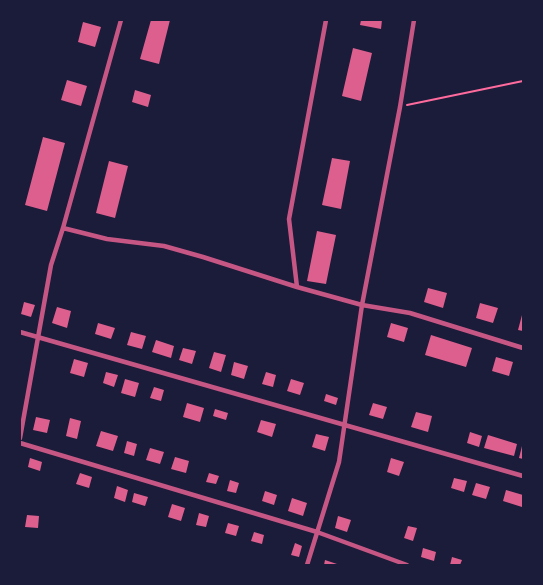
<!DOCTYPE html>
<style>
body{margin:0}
#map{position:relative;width:543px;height:585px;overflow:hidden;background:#1b1b3a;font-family:"Roboto Condensed",sans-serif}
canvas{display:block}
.frame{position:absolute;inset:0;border:21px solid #1b1b3a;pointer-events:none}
</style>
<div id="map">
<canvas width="543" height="585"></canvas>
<div class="frame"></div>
</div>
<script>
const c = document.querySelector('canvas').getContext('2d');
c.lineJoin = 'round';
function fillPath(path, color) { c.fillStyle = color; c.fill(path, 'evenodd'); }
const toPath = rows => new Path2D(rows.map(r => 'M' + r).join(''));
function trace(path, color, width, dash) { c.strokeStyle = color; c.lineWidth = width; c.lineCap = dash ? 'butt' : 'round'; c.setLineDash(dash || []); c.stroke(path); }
fillPath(toPath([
 [151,20,170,20,159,64,140,59],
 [361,20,382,20,381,29,360,25],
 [83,22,101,27,95,47,78,42],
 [353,48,372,53,361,101,342,96],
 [67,80,87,86,81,106,61,100],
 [135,90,151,95,148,107,132,102],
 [43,137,65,143,47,211,25,205],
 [332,158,350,161,341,209,322,205],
 [109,161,128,166,115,218,96,213],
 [317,231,336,235,326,284,307,281],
 [428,288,447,293,443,308,424,302],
 [24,302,35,305,31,317,21,314],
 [480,303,498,308,493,323,476,318],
 [57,307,71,311,67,328,52,323],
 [522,315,523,315,523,331,518,330],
 [98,323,115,328,111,339,95,334],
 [391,323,408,328,404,342,387,337],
 [131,332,146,336,142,349,127,345],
 [431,335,472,348,466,367,425,355],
 [156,340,174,346,171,358,152,352],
 [183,348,196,351,192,364,179,360],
 [214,352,226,355,221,372,209,368],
 [496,357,513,362,509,376,492,371],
 [74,359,88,363,84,377,70,373],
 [234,362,248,366,244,379,231,375],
 [106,372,118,375,114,387,103,383],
 [266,372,276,375,273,387,262,384],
 [125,379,139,383,135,397,121,393],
 [291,379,304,383,300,395,287,391],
 [154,387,164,390,161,401,150,398],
 [326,394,338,398,336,405,324,401],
 [187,403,204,408,200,422,183,417],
 [373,403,387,407,383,419,369,415],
 [215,409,228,413,226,420,213,416],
 [416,412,432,416,428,432,411,427],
 [36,417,50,420,47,433,33,430],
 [70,418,81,421,77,439,66,436],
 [261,420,276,424,272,437,257,432],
 [101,431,118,436,113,451,96,446],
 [470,432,482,436,479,447,467,443],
 [316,434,329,437,325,451,312,447],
 [488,435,517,444,514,456,484,448],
 [127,441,137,444,134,456,124,453],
 [522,446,523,447,523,459,519,458],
 [150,448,164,452,160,464,146,460],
 [175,457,189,461,186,473,171,469],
 [30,458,42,462,40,471,28,467],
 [391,458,404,462,399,476,387,472],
 [80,473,92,477,89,488,76,484],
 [209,473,219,476,216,484,206,482],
 [454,478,467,481,464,492,451,488],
 [230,480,239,483,236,493,227,491],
 [476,483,490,487,486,499,472,495],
 [117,486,128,490,125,502,114,498],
 [506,490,523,495,522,507,503,501],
 [265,491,277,495,274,505,262,501],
 [134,493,148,497,145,506,132,502],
 [292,498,307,503,303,516,288,511],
 [172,504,185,508,181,521,168,517],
 [199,513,209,516,206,527,196,525],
 [27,515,39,516,38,528,25,527],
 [338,516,351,520,347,532,335,528],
 [228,523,239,526,236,536,225,533],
 [408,526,417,528,413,541,404,538],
 [254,532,264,535,262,544,251,541],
 [295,543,302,546,299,557,291,555],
 [423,548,436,552,434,561,421,557],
 [452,557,462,560,460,565,450,565],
 [325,560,337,564,336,565,324,565]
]), '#dd5f8e');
trace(toPath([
 [407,105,523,81]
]), '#ff6b9d', 2);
trace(toPath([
 [63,228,107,239,164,246,203,257,297,287,362,305,410,313,523,348],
 [297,287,289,219,326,20],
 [20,332,523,476],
 [20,438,51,265,63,228,121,20],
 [20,443,317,532,407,565],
 [307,565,339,462,362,305,400,107,414,20]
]), '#c65784', 4.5);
</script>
